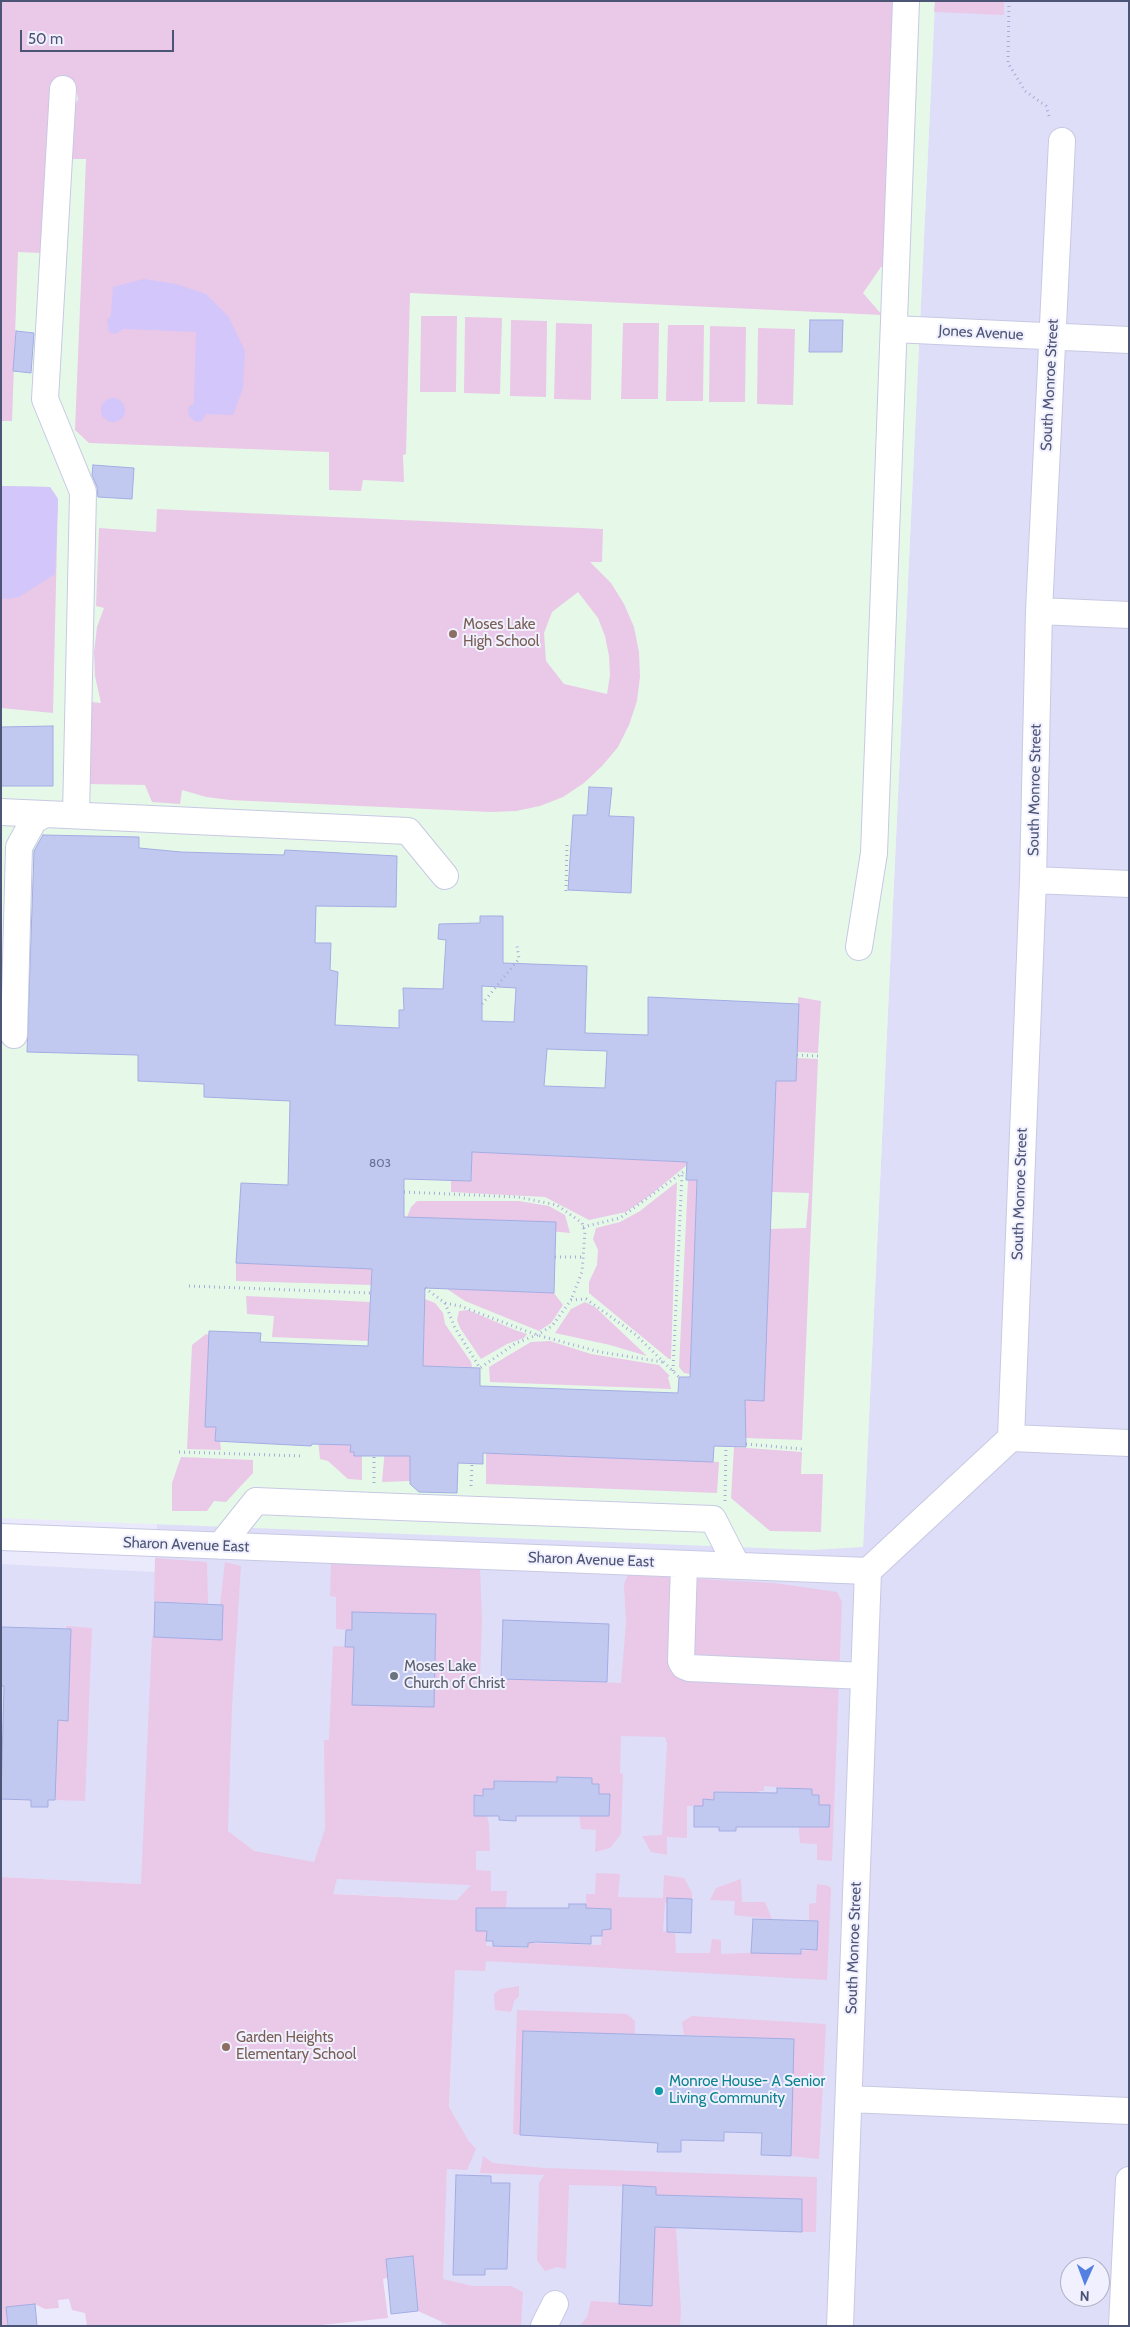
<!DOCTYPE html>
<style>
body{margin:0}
#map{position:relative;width:1130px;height:2327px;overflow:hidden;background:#ebeafc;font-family:Cabin,sans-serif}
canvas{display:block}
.frame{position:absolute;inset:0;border:2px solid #4d5576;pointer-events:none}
.north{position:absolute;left:1060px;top:2257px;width:50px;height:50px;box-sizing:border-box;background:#f1f0fe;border:1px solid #afb2c8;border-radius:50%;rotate:182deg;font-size:14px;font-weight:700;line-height:20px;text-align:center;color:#4d5576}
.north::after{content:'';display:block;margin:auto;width:18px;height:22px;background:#5480e1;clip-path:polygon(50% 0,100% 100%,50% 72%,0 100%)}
.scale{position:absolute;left:20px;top:30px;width:154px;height:22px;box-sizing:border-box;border:2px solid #4d5576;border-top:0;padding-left:6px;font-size:15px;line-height:18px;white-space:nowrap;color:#4d5576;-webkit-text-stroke:4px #f1f0fe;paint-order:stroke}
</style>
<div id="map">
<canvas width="1130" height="2327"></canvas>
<div class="frame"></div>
<div class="north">N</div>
<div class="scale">50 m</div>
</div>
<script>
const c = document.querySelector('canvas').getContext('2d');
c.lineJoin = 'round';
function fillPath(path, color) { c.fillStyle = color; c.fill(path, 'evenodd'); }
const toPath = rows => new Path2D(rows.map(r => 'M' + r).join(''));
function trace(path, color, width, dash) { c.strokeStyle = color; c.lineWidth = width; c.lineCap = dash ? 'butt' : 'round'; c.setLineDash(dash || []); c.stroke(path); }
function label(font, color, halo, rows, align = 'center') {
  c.font = font + ' Cabin,sans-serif'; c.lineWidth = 4; c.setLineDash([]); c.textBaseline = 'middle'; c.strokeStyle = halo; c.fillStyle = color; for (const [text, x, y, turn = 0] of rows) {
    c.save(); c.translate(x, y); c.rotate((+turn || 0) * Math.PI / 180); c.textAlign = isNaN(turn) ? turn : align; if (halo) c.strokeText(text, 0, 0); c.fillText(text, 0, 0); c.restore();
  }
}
fillPath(toPath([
 [935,1,1129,1,1129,2326,441,2326,457,1900,1,1877,1,1564,155,1572,157,1524,863,1547],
 [1070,2267,1100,2267,1100,2297,1070,2297]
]), '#dfdef8');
fillPath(toPath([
 [1,1,935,1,863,1547,811,1550,1,1518]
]), '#e6f9e8');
fillPath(toPath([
 [1,1,915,1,902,258,881,267,863,293,882,315,410,293,406,454,403,455,404,482,363,480,361,491,329,490,329,452,89,443,75,430,86,159,70,159,71,113,78,99,75,82,59,77,54,91,41,253,18,252,12,421,1,421],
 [935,1,1004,1,1004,15,934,12],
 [421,316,457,316,456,392,420,392],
 [465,317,502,318,500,394,464,393],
 [511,320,547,321,546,397,510,396],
 [556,323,592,324,591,400,554,399],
 [623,323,659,323,658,399,621,399],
 [668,325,704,325,703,401,666,401],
 [710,326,746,327,745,402,709,402],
 [758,328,795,329,793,405,757,404],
 [1,486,50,487,58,499,53,713,1,708],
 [157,509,603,529,602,562,590,562,611,583,624,604,634,627,639,652,640,677,637,701,629,725,618,747,602,766,584,783,563,797,540,806,516,811,491,812,230,800,206,797,182,790,180,804,152,802,145,785,88,784,92,702,101,703,95,676,94,652,97,627,104,608,96,606,99,528,156,532],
 [578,592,598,618,605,636,609,656,610,675,607,694,564,684,546,661,544,633,552,612],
 [798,997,821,1001,818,1053,797,1052],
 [797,1058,818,1059,802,1440,746,1438,746,1429,732,1429,770,1229,806,1228,809,1193,771,1192,776,1081],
 [472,1152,687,1162,687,1165,649,1196,626,1212,589,1220,545,1197,451,1192,451,1180,471,1181],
 [688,1180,697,1180,690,1374,684,1373,679,1367],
 [677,1182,671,1359,669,1359,589,1293,589,1282,597,1265,598,1250,593,1239,596,1228,620,1222,640,1211],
 [417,1201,519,1201,549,1206,565,1215,570,1233,407,1217,411,1207],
 [236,1263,372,1269,371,1285,236,1281],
 [447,1289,554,1293,563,1305,551,1323,539,1331,465,1301],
 [246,1296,370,1302,368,1341,272,1337,274,1316,247,1314],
 [425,1299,435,1303,443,1313,445,1324,471,1362,472,1367,423,1366],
 [585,1302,595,1307,647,1356,610,1345,555,1333,571,1309],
 [468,1310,515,1330,527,1334,524,1338,507,1344,481,1359,460,1328,457,1320,459,1311],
 [206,1334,209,1335,205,1427,216,1427,215,1441,220,1441,221,1450,187,1449,192,1345],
 [550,1341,591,1354,659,1365,670,1376,668,1377,671,1389,490,1382,489,1367,531,1342],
 [318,1440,351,1445,350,1452,354,1452,354,1456,362,1456,362,1480,348,1479,328,1461,320,1459],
 [734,1447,802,1452,801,1474,823,1474,821,1532,770,1531,731,1498],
 [385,1448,410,1449,410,1481,382,1482],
 [486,1453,719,1462,717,1493,486,1484],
 [181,1457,253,1460,253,1473,226,1502,214,1501,207,1511,172,1511,172,1483],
 [155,1558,207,1562,208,1604,154,1601],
 [331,1561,480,1568,482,1621,480,1678,621,1683,626,1623,624,1584,628,1575,774,1583,837,1592,842,1602,832,1861,817,1860,817,1844,800,1843,799,1830,799,1826,829,1827,829,1805,819,1805,819,1795,812,1795,798,1789,764,1786,764,1791,758,1791,758,1799,737,1792,714,1791,714,1800,703,1800,703,1806,687,1806,687,1838,667,1837,667,1855,651,1852,642,1836,662,1835,667,1743,665,1737,621,1736,620,1773,623,1774,621,1834,610,1848,595,1852,596,1830,581,1829,579,1815,609,1816,610,1794,599,1794,599,1784,569,1785,569,1777,557,1776,557,1782,507,1787,507,1781,495,1780,494,1789,484,1789,483,1796,473,1795,473,1816,487,1816,489,1824,490,1851,476,1851,476,1870,491,1871,491,1891,507,1891,506,1909,476,1909,476,1930,487,1931,486,1946,528,1948,528,1943,601,1945,602,1930,611,1929,611,1909,586,1908,586,1894,595,1894,596,1873,620,1874,618,1897,663,1898,664,1875,684,1878,692,1893,692,1899,668,1898,667,1902,665,1903,663,1931,675,1933,676,1953,710,1953,712,1939,721,1940,721,1954,817,1950,818,1921,809,1921,809,1904,816,1903,817,1884,829,1886,831,1889,827,1980,486,1961,485,1971,455,1970,449,2107,468,2140,476,2149,467,2170,447,2169,443,2279,472,2286,511,2286,523,2292,521,2326,451,2326,418,2311,412,2257,386,2259,387,2278,383,2279,388,2318,312,2326,87,2326,85,2313,72,2310,69,2299,58,2300,59,2308,45,2309,35,2304,7,2307,8,2326,1,2326,1,1877,141,1884,152,1636,222,1639,223,1605,220,1605,225,1562,241,1566,232,1706,228,1831,254,1851,314,1862,325,1829,324,1740,329,1740,333,1646,354,1647,434,1706,436,1614,353,1612,352,1630,336,1629,336,1597,330,1596],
 [337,1879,470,1885,471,1885,457,1900,333,1894],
 [66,1626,92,1628,85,1801,55,1800,58,1720,68,1720,71,1629,67,1629],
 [741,1879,742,1902,765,1902,772,1919,734,1915,735,1901,710,1900,716,1888],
 [519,1986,519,1996,514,2001,511,2012,495,2010,494,1994,500,1989],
 [517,2010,627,2014,635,2021,635,2034,523,2031,520,2135,513,2134],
 [692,2016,826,2024,819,2159,791,2156,794,2039,684,2035,682,2022],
 [483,2156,493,2163,544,2168,817,2177,816,2232,802,2232,802,2199,677,2195,676,2228,681,2311,680,2326,580,2326,587,2317,591,2301,652,2305,656,2187,569,2185,566,2269,557,2267,545,2271,537,2260,539,2183,544,2175,480,2173]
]), '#eac8e8');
fillPath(toPath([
 [144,279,176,284,206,294,228,316,245,351,243,388,233,415,206,414,202,421,196,422,189,416,188,408,194,403,196,332,123,329,115,334,109,332,107,320,111,316,113,287],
 '101 410a12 12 0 1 1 24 0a12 12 0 1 1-24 0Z',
 [1,486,50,487,58,499,55,574,19,597,7,599,1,598]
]), '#d2c6fa');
const building = toPath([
 [810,320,843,320,842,352,809,352,810,320],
 [16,331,34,333,31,373,13,371,16,331],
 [93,465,134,468,132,499,98,497,97,487,92,475,93,465],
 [53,726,53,786,1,786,1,727,53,726],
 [589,787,612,788,609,816,634,817,631,893,568,890,573,815,587,815,589,787],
 [43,835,139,837,139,848,181,852,284,855,285,850,397,856,396,907,316,906,315,943,331,943,330,970,338,972,335,1025,399,1028,399,1010,404,1010,403,988,443,989,446,940,438,939,439,924,480,923,480,916,503,916,503,963,587,966,585,1033,648,1035,648,997,799,1004,796,1081,776,1081,764,1401,745,1400,746,1447,714,1446,713,1462,483,1453,483,1464,458,1463,457,1493,419,1492,410,1484,410,1456,354,1456,354,1452,350,1452,351,1445,312,1444,311,1446,215,1441,216,1427,205,1427,209,1331,261,1333,260,1342,368,1346,372,1269,236,1263,241,1183,288,1185,290,1101,204,1097,204,1084,138,1081,138,1055,27,1052,34,851,43,835],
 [482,986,516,988,514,1022,482,1021,482,986],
 [547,1049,607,1051,605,1088,544,1086,547,1049],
 [472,1152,687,1162,686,1180,697,1180,690,1377,679,1377,678,1393,480,1386,480,1368,423,1366,425,1288,554,1293,556,1222,404,1217,404,1179,471,1181,472,1152],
 [155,1602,223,1605,222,1640,154,1637,155,1602],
 [352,1612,436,1614,434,1707,352,1705,354,1647,345,1647,346,1630,352,1630,352,1612],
 [503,1620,609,1624,607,1682,501,1679,503,1620],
 [1,1627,71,1629,68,1721,58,1720,55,1800,48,1800,48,1807,31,1807,31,1800,1,1799,4,1686,1,1686,1,1627],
 [557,1777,592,1778,592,1784,599,1784,599,1794,610,1794,609,1816,516,1816,516,1821,499,1820,499,1816,474,1816,474,1795,483,1796,483,1789,494,1789,494,1781,557,1782,557,1777],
 [777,1788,812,1789,812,1795,819,1795,819,1805,830,1805,829,1827,736,1827,736,1831,719,1831,719,1827,694,1827,694,1806,703,1806,703,1799,714,1800,714,1792,777,1793,777,1788],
 [667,1898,692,1899,691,1933,667,1932,667,1898],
 [569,1904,586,1904,586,1908,611,1909,611,1929,602,1930,602,1936,591,1936,591,1944,536,1942,528,1943,528,1947,493,1946,493,1941,486,1941,487,1931,476,1931,476,1908,569,1908,569,1904],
 [753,1919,818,1921,817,1950,801,1949,801,1954,751,1953,753,1919],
 [523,2031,794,2039,791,2156,761,2155,762,2133,724,2132,724,2141,681,2140,681,2152,657,2152,658,2143,520,2135,523,2031],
 [456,2175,491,2176,491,2183,510,2183,507,2269,485,2269,485,2275,453,2275,456,2175],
 [623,2185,656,2187,656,2195,802,2199,802,2232,655,2227,652,2306,619,2304,623,2185],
 [413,2256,418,2311,391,2314,386,2259,413,2256],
 [35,2304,37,2326,8,2326,6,2307,35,2304]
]);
fillPath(building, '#c2c9f1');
trace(building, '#a3ade3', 1);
const minor = toPath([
 [63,89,45,399,83,492,76,815],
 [894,329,1129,340],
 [1039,611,1129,615],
 [1,812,45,814],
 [1033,880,1129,884],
 [859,947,874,853,906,1],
 [14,1035,19,847,34,820,45,814,408,831,445,876],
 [1011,1438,1033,880,1039,611,1062,141],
 [1,1537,868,1571,1011,1438,1129,1443],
 [220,1546,256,1501,374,1506,713,1519,737,1566],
 [684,1564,681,1661,684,1666,689,1668,864,1676],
 [849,2099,1129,2111],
 [544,2326,555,2304],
 [840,2326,868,1571],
 [1122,2326,1129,2180]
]);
trace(minor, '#c7c9e3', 28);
trace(toPath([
 [1009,1,1008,63,1025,91,1046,106,1050,119],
 [566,891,567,845],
 [482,1004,519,959,517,946],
 [797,1055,818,1056],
 [404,1192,518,1197,557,1205,582,1223,585,1232,582,1272,571,1300],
 [583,1227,620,1218,686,1170],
 [555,1257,583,1257],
 [189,1286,371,1293],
 [425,1288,445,1303,460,1306,537,1335,600,1352,663,1362],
 [445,1303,455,1328,480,1368,516,1343,537,1335,552,1326,571,1300,586,1299,636,1335,679,1377],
 [673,1371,682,1173],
 [746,1444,802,1449],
 [179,1452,303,1456],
 [374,1457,374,1484],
 [471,1486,472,1463],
 [725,1501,726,1446]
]), '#a5acd6', 3, [1, 4]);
trace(minor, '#fff', 26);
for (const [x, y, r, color] of [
 [453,634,5,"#8d6e63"],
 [394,1676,5,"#6b7280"],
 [226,2047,5,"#8d6e63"],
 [659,2091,5,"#0f9aa8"]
]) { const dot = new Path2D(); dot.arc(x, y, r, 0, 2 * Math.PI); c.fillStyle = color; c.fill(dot); trace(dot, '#f1f0fe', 2); }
label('12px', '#6a7295', null, [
 ["803",380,1163]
]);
label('15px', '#4d5576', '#f1f0fe', [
 ["Jones Avenue",981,333,3],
 ["South Monroe Street",1050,385,-87],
 ["South Monroe Street",1035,790,-89],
 ["South Monroe Street",1020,1194,-88],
 ["Sharon Avenue East",186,1545,2],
 ["Sharon Avenue East",591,1560,2],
 ["South Monroe Street",854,1948,-88]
]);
label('15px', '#785e54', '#f1f0fe', [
 ["Moses Lake",463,625],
 ["High School",463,642],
 ["Garden Heights",236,2038],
 ["Elementary School",236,2055]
], 'left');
label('15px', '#5b616d', '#f1f0fe', [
 ["Moses Lake",404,1667],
 ["Church of Christ",404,1684]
], 'left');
label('15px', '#0d838f', '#f1f0fe', [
 ["Monroe House- A Senior",669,2082],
 ["Living Community",669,2099]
], 'left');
</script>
